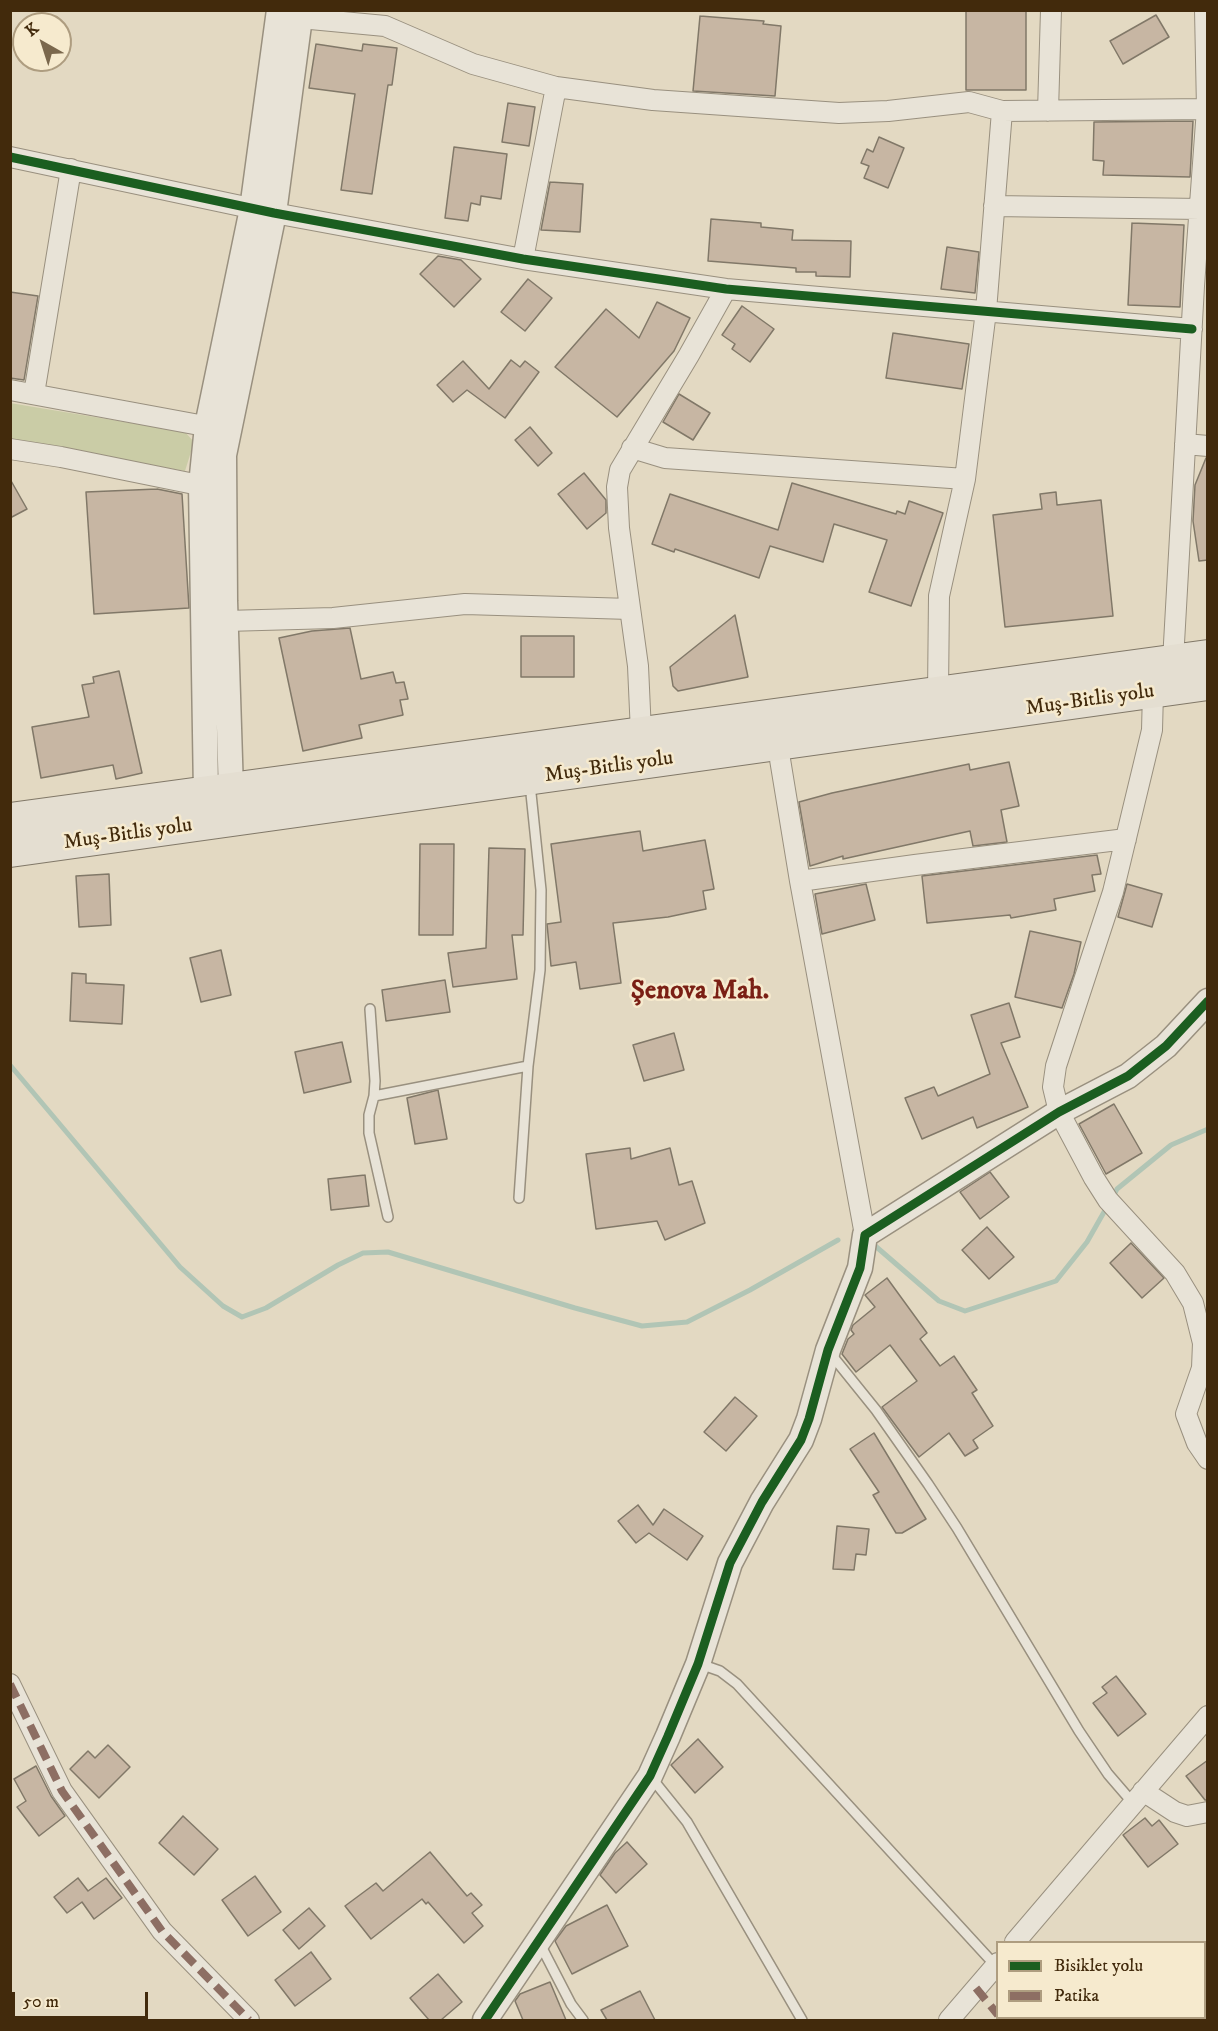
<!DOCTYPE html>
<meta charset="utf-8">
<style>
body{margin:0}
#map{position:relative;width:1218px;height:2031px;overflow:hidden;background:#e3d9c2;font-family:"IM FELL DW Pica",serif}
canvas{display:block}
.frame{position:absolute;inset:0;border:12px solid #422a0c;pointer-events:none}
.legend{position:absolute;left:996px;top:1941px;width:210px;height:78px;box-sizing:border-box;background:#f6eace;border:2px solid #ae9d80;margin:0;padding:8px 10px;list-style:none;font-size:18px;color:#422a0c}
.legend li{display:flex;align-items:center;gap:12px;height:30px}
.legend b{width:30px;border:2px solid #ae9d80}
.north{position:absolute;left:12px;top:12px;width:60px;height:60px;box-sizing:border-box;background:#f6eace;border:2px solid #ae9d80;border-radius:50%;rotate:321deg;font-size:16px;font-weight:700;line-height:24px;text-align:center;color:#422a0c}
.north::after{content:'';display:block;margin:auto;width:21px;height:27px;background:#7a674c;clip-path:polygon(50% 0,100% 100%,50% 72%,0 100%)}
.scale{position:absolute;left:12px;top:1992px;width:136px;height:27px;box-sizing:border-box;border:3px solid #422a0c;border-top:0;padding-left:8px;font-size:18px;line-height:21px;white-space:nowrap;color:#422a0c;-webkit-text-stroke:4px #f6eace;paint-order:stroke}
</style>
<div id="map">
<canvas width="1218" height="2031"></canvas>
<div class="frame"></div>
<ul class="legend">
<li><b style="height:8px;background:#1b5e20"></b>Bisiklet yolu</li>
<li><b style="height:8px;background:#8d6e63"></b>Patika</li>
</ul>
<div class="north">K</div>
<div class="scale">50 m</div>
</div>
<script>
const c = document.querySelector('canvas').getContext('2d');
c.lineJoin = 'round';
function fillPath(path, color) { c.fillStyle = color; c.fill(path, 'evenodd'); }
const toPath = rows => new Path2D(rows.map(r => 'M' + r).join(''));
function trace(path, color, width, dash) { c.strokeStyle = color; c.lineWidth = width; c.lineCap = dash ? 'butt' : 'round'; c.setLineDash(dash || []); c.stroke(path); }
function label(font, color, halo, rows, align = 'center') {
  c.font = font + ' "IM FELL DW Pica",serif'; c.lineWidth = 5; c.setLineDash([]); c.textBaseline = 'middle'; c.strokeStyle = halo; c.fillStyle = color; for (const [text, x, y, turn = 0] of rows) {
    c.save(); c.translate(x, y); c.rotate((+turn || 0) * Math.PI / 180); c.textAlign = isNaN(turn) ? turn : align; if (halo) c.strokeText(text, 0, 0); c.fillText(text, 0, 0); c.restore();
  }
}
fillPath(toPath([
 [10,403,185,432,194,442,185,471,11,441]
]), '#cacca6');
trace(toPath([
 [10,1065,180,1267,223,1306,242,1317,266,1308,338,1265,363,1253,388,1252,575,1308,642,1326,687,1322,750,1290,838,1240],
 [1113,1197,1117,1189,1171,1145,1208,1129],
 [873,1244,939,1301,965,1311,1056,1281,1087,1242,1108,1205]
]), '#b1c5b5', 5);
const building = toPath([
 [966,10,1026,10,1026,90,966,90,966,10],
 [1156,15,1169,37,1123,64,1110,41,1156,15],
 [700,16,764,21,763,24,781,26,775,96,693,91,700,16],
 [316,44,362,51,363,44,397,48,392,85,388,85,372,194,341,190,355,94,309,88,316,44],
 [508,103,535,107,529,146,502,142,508,103],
 [1193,121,1190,177,1103,175,1104,161,1093,160,1094,122,1193,121],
 [879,137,904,148,888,188,864,178,869,166,861,163,867,149,873,152,879,137],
 [454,147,507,154,501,199,481,196,480,205,471,203,468,221,445,218,454,147],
 [550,182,583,184,580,232,541,230,550,182],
 [711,219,761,223,761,227,793,230,792,240,851,241,850,277,816,276,816,272,796,272,796,268,708,261,711,219],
 [1132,223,1184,225,1180,307,1128,305,1132,223],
 [947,247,979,252,975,293,941,289,947,247],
 [438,256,461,260,481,279,454,307,420,274,438,256],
 [528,279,552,298,525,331,501,312,528,279],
 [10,292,38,296,24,380,10,378,10,292],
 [657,302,690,318,674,351,617,417,555,367,606,309,639,338,657,302],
 [742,306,774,329,750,362,732,349,735,344,722,335,742,306],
 [893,333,969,344,962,389,886,378,893,333],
 [511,360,520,367,525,361,539,372,505,418,467,390,453,402,437,385,463,361,489,389,511,360],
 [679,394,710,413,693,440,663,422,679,394],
 [530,427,552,453,538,466,515,440,530,427],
 [1206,458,1208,458,1208,560,1199,561,1193,521,1195,485,1206,458],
 [584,473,606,500,606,513,587,529,558,494,584,473],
 [10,479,27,509,10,518,10,479],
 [792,483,896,514,897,511,905,514,909,501,943,513,911,606,869,592,887,540,834,524,823,562,770,546,759,578,675,549,674,552,652,544,670,494,778,530,792,483],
 [157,489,182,494,189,608,94,614,86,492,157,489],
 [1056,492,1057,505,1101,500,1113,616,1005,627,993,515,1042,509,1040,494,1056,492],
 [735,615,748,677,678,691,673,686,670,667,735,615],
 [350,628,361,679,393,672,396,683,404,682,408,699,400,700,403,715,359,725,362,738,303,751,279,638,312,631,350,628],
 [521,636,574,636,574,677,521,677,521,636],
 [119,671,142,773,116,779,113,765,41,778,32,727,89,717,82,685,94,683,93,677,119,671],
 [1009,762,1019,806,1001,810,1007,842,973,846,970,831,843,859,843,856,810,866,799,802,832,793,969,764,970,770,1009,762],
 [640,831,643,851,705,840,714,889,703,891,706,909,668,917,613,923,621,983,580,989,576,962,551,966,547,924,561,922,551,844,640,831],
 [420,844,454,844,453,935,419,935,420,844],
 [489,848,525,849,523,935,512,935,517,979,453,987,448,953,486,948,489,848],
 [1097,855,1101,874,1092,875,1095,891,1054,899,1056,910,1011,918,1010,915,927,923,922,876,1097,855],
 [109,874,111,925,79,927,76,876,109,874],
 [866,884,875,920,822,934,815,894,866,884],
 [1127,884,1162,894,1152,927,1118,917,1127,884],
 [1030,931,1081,942,1074,974,1062,1008,1015,997,1030,931],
 [221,950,231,995,201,1002,190,958,221,950],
 [72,973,86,974,86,983,124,985,122,1024,70,1021,72,973],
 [445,980,450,1012,386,1021,382,990,445,980],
 [1009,1003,1020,1037,1001,1043,1028,1107,977,1128,973,1117,922,1139,905,1098,934,1087,938,1096,990,1074,971,1015,1009,1003],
 [674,1033,684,1070,644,1081,633,1045,674,1033],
 [342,1042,351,1082,304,1093,295,1052,342,1042],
 [438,1090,447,1139,415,1144,407,1098,438,1090],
 [1114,1104,1142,1153,1106,1174,1079,1124,1114,1104],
 [630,1148,631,1159,670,1148,679,1185,692,1181,705,1223,665,1240,657,1221,596,1229,586,1154,630,1148],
 [990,1172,1009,1197,980,1219,960,1192,990,1172],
 [365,1175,369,1206,331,1210,328,1179,365,1175],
 [987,1227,1014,1257,989,1279,962,1250,987,1227],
 [1131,1243,1164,1278,1142,1298,1110,1263,1131,1243],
 [887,1278,927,1333,920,1339,940,1366,954,1356,977,1390,972,1393,993,1426,973,1440,978,1448,965,1456,949,1433,919,1457,882,1407,917,1381,890,1345,856,1372,842,1354,848,1339,854,1334,851,1330,853,1325,875,1307,865,1295,887,1278],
 [735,1397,757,1416,726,1451,704,1432,735,1397],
 [874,1433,926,1519,902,1533,896,1533,873,1495,879,1492,850,1449,874,1433],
 [638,1505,653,1525,664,1509,703,1536,687,1560,649,1533,636,1543,618,1521,638,1505],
 [837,1526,869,1529,866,1555,856,1554,854,1570,833,1569,837,1526],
 [1116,1676,1146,1714,1118,1736,1093,1703,1107,1693,1102,1687,1116,1676],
 [698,1739,723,1767,695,1793,671,1765,698,1739],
 [108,1745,130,1767,99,1798,70,1769,88,1751,95,1758,108,1745],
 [1208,1760,1208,1800,1205,1800,1186,1776,1208,1760],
 [36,1766,51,1796,65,1816,39,1836,17,1807,26,1801,14,1779,36,1766],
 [183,1816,218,1849,194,1875,159,1843,183,1816],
 [1145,1818,1152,1826,1159,1820,1178,1844,1148,1867,1123,1835,1145,1818],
 [627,1842,647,1864,616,1893,600,1875,615,1853,627,1842],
 [430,1852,467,1896,471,1893,482,1905,472,1913,483,1926,464,1943,428,1902,426,1904,422,1899,371,1939,345,1906,376,1883,383,1891,430,1852],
 [255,1876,281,1912,248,1936,222,1900,255,1876],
 [78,1878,88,1891,106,1878,122,1898,94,1919,82,1902,67,1913,54,1897,78,1878],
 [607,1905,628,1946,572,1974,555,1941,566,1926,607,1905],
 [309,1908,325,1926,299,1949,283,1930,309,1908],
 [311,1952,331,1979,295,2006,275,1980,311,1952],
 [438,1974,462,2002,441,2020,429,2020,410,1998,438,1974],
 [550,1982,566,2020,523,2020,515,2001,520,1994,550,1982],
 [640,1991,655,2020,607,2020,601,2010,640,1991]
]);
fillPath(building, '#c7b6a3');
trace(building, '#817868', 1.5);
const service = toPath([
 [370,1009,375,1081,374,1096,369,1115,369,1133,388,1217],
 [374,1096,528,1066],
 [519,1198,528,1066,540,970,541,890,530,784],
 [830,1353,876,1410,928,1484,957,1528,1079,1731,1108,1774,1133,1803],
 [700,1664,720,1671,737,1684,995,1965],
 [650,1776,687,1822,802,2020],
 [540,1944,571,2004,583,2020]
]);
const minor = toPath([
 [285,19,300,18,385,26,473,64,556,87,653,100,839,113,888,111,969,102,1002,111,1207,109],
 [1048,111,1051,10],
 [10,157,274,213,523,259,726,289,1192,329],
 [994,206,1200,209],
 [523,259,556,87],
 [10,390,221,429],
 [34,394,71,169],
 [1185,444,1208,446],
 [632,448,665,458,965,479],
 [10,449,61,457,214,488],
 [226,621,333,618,465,604,630,609],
 [1173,661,1194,286,1207,109,1205,10],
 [1153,692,1152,730,1113,892,1056,1066,1053,1087,1059,1112,1094,1178,1108,1200,1175,1273,1193,1303,1203,1343,1202,1368,1186,1414,1197,1443,1208,1459],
 [938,693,939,596,965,479,986,311,1002,111],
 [641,733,638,666,619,528,617,487,620,470,689,355,726,289],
 [776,735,800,881,865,1235],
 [800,881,915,865,1126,839],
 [10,1684,62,1791,162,1931,249,2020],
 [1143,1791,1175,1812,1187,1816,1208,1812],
 [1015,1942,1208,1716],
 [949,2020,998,1963]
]);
const tertiary = toPath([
 [231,791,225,601,224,455,274,213,301,10],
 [206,794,201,485,207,426,252,209,279,10],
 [485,2020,650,1776,668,1736,698,1664,730,1563,762,1502,801,1440,809,1419,828,1350,860,1268,865,1235,1059,1112,1128,1076,1166,1046,1208,1001]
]);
const trunk = toPath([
 [10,819,1208,656],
 [10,851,1208,684]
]);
trace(service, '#99907f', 12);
trace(minor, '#99907f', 22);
trace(tertiary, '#99907f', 27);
trace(trunk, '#817868', 34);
trace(service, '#e8e3d7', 9);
trace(minor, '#e8e3d7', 20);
trace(tertiary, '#e8e3d7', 24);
trace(trunk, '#e4ded1', 32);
trace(toPath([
 [10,1684,62,1791,162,1931,249,2020],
 [976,1988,998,2015]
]), '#8d6e63', 8, [15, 8]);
trace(toPath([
 [10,157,274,213,523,259,726,289,1192,329],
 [485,2020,650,1776,668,1736,698,1664,730,1563,762,1502,801,1440,809,1419,828,1350,860,1268,865,1235,1059,1112,1128,1076,1166,1046,1208,1001]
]), '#1b5e20', 9);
label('21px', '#422a0c', '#f6eace', [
 ["Muş-Bitlis yolu",1090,701,-8],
 ["Muş-Bitlis yolu",609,768,-8],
 ["Muş-Bitlis yolu",128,835,-8]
]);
label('bold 27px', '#7a1f14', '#f6eace', [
 ["Şenova Mah.",700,992]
]);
</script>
